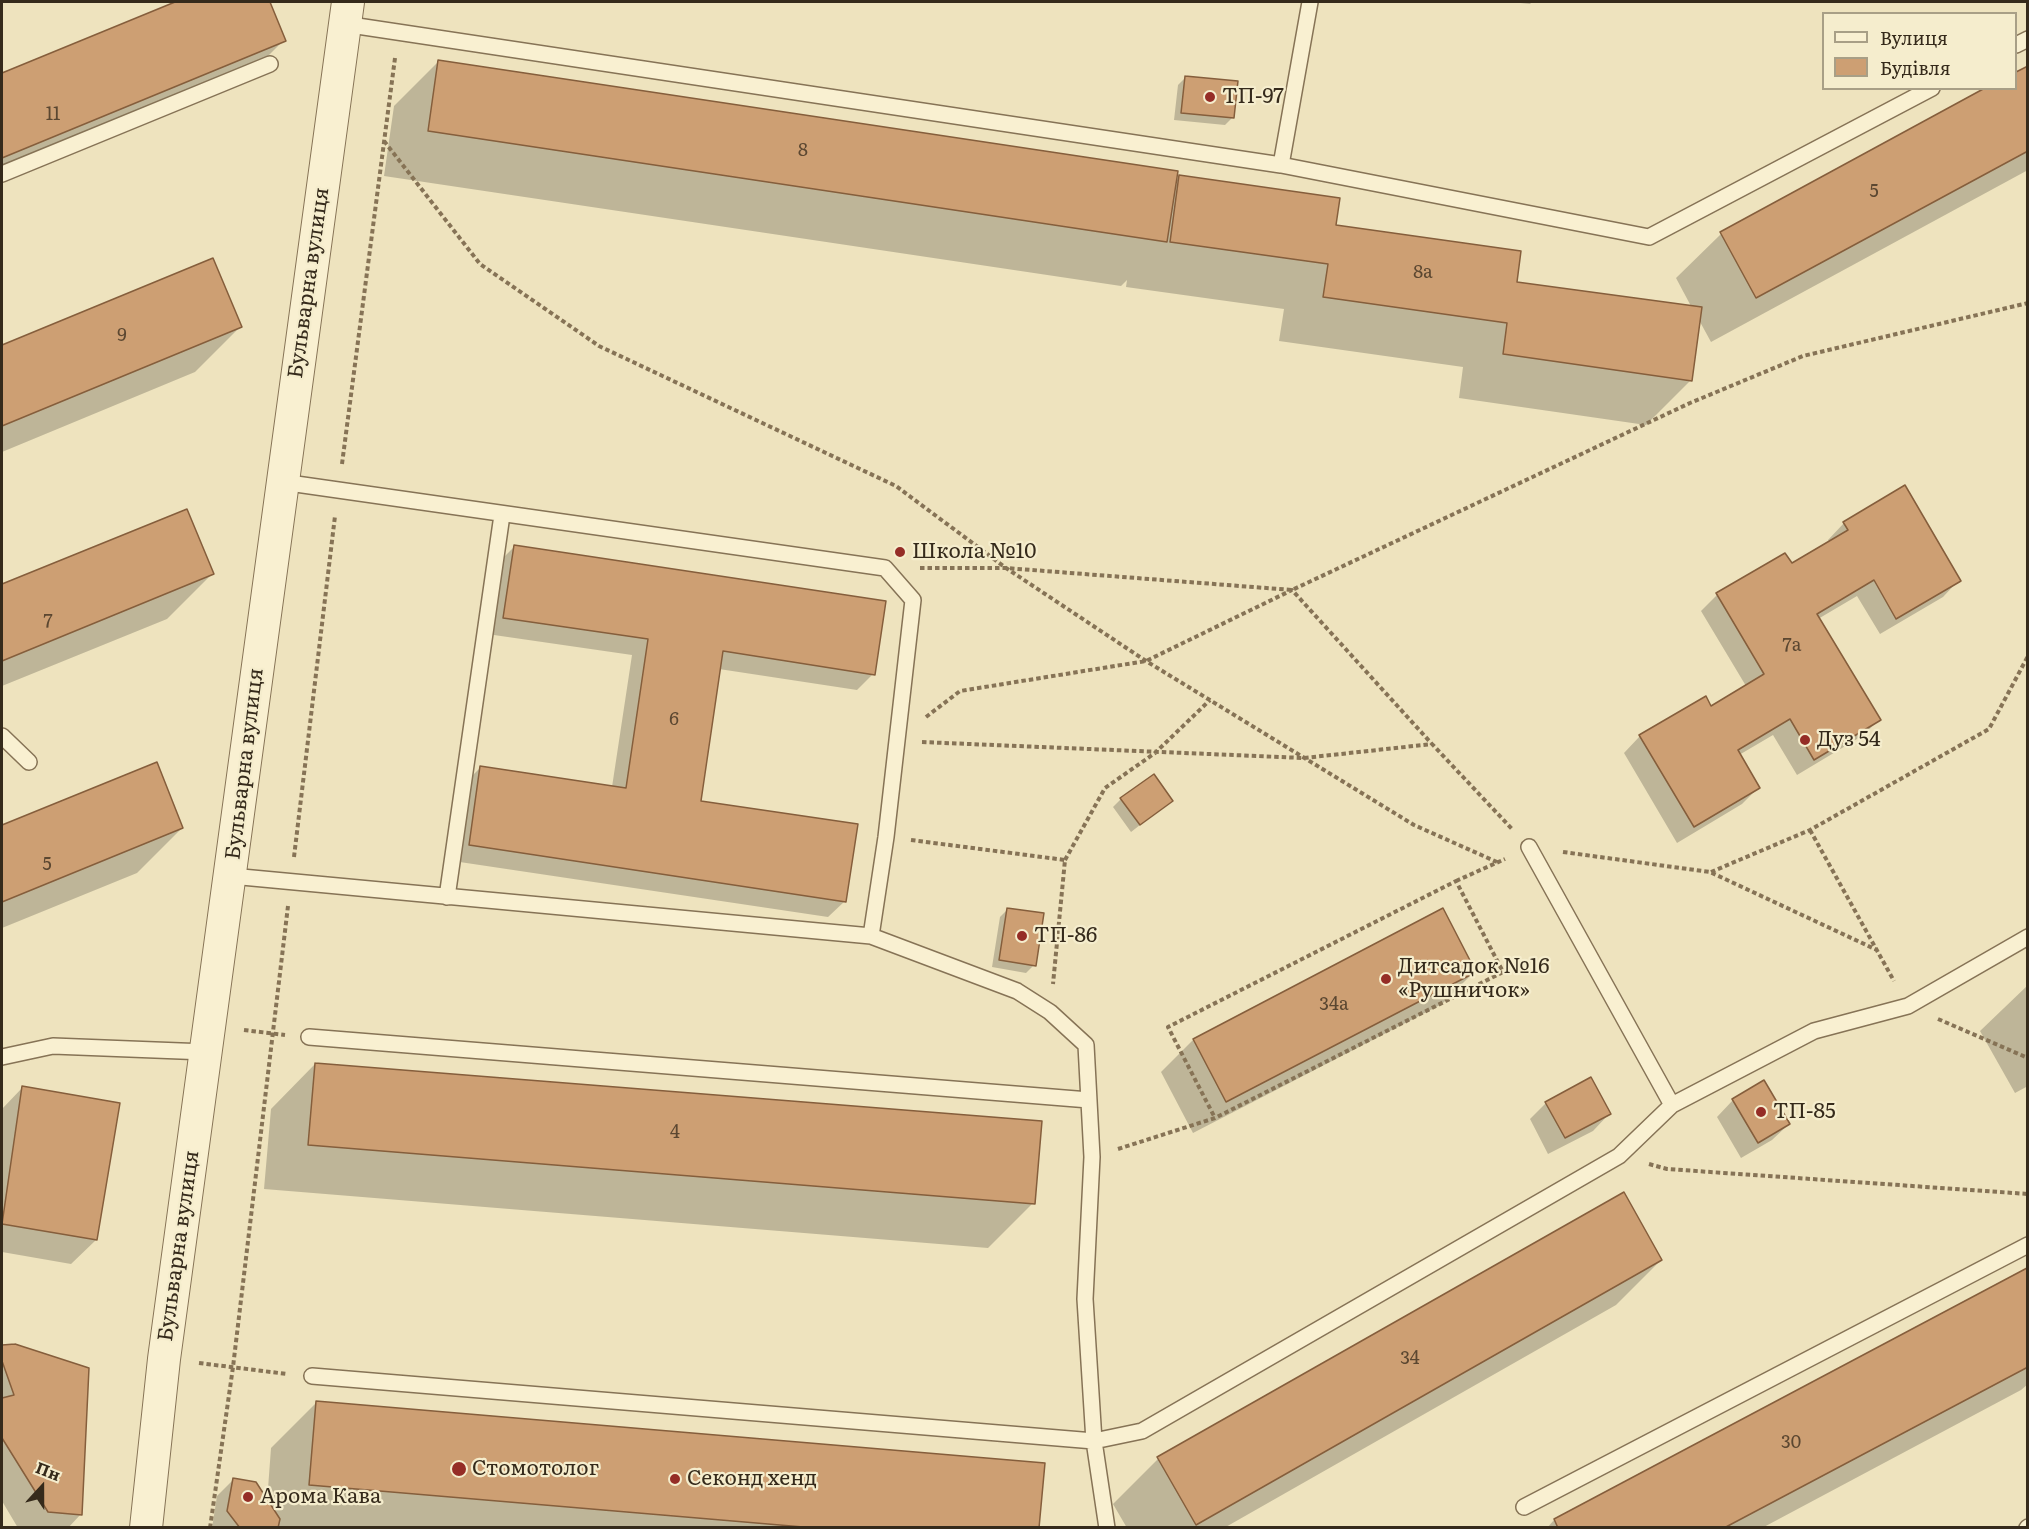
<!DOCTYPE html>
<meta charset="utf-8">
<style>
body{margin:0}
#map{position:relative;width:2029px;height:1529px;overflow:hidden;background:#eee3be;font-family:Literata,serif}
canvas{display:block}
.frame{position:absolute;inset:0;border:3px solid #352a1b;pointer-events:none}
.legend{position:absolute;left:1822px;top:12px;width:195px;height:78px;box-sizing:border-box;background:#f5edcd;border:2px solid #a89f86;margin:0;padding:8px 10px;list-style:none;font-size:18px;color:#352a1b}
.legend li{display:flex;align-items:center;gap:12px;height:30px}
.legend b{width:30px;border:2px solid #a89f86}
.north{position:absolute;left:12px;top:1457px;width:60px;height:60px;-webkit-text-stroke:4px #f5edcd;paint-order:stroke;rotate:21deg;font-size:16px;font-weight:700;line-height:24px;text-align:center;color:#352a1b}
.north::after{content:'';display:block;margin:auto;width:21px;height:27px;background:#352a1b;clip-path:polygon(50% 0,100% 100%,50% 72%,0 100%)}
</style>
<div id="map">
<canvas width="2029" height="1529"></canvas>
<div class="frame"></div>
<ul class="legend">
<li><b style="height:8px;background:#f9f0d1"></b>Вулиця</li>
<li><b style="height:16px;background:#cd9f73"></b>Будівля</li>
</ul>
<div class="north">Пн</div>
</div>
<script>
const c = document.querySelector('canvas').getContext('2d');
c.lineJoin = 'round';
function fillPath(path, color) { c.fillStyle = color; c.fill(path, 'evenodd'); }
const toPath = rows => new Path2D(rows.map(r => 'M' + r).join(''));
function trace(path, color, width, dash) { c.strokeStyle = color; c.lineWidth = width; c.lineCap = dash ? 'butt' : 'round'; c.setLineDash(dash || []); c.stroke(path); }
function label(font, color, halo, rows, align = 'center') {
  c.font = font + ' Literata,serif'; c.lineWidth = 4.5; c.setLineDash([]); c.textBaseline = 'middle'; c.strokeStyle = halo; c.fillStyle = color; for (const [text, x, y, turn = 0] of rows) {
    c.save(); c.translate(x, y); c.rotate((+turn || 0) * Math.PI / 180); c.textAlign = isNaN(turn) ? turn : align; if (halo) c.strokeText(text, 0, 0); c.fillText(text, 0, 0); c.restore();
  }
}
fillPath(toPath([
 [179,2,268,2,284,40,239,85,2,183,2,75],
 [1511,2,1532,2,1530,4],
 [439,61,1175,182,1180,177,1516,283,1692,308,1676,278,1721,234,2016,88,2016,74,2028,67,2028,170,1711,342,1699,320,1691,380,1646,425,1459,398,1463,367,1279,341,1284,309,1126,287,1127,280,1121,286,384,176,394,106],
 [1186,77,1233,117,1225,125,1174,120,1178,85],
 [212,260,240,327,195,372,2,452,2,346],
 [186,511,212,574,167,619,2,686,2,586],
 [1844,523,1959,580,1943,597,1880,634,1857,596,1818,619,1879,720,1862,736,1797,775,1773,735,1739,755,1758,788,1742,804,1677,843,1624,753,1640,736,1710,708,1746,686,1701,611,1717,595,1791,565,1830,543,1828,540],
 [514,547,873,674,857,690,719,669,699,802,845,901,828,917,453,861,464,784,481,767,612,787,632,655,487,634,498,563],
 [156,764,182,828,137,873,2,928,2,827],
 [1121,799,1171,801,1131,832,1113,807],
 [1008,909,1034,965,1026,973,992,967,1000,917],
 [1474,972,1442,1004,1193,1133,1161,1072,1193,1040],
 [2028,985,2028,1086,2015,1093,1980,1031],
 [315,1064,1033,1203,988,1248,264,1189,271,1109],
 [23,1087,96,1240,71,1264,2,1252,2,1109],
 [1733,1100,1789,1124,1772,1140,1741,1158,1717,1117],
 [1546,1103,1609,1114,1593,1131,1548,1154,1530,1119],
 [1623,1194,1661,1260,1616,1305,1224,1528,1127,1528,1113,1504,1158,1459],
 [2026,1270,2028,1384,2021,1390,1762,1528,1547,1528,1554,1520],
 [15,1345,81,1514,68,1528,18,1528,2,1501,2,1346],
 [316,1403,1038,1528,212,1528,217,1496,233,1480,267,1502,271,1448]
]), '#0003');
const building = toPath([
 [175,2,270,2,286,41,2,158,2,73,175,2],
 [438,60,1178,171,1167,242,428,131,438,60],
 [2028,66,2028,151,1756,298,1720,232,1985,88,2016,88,2016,72,2028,66],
 [1185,76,1238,81,1234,118,1181,113,1185,76],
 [1179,175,1340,198,1336,225,1521,251,1517,282,1702,307,1692,381,1503,354,1507,323,1323,297,1328,264,1170,242,1179,175],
 [213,258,242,327,2,426,2,345,213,258],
 [1905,485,1961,581,1896,619,1874,580,1817,614,1881,720,1814,760,1790,719,1738,750,1760,788,1694,827,1639,735,1706,696,1711,706,1764,674,1716,593,1785,553,1792,563,1848,530,1843,522,1905,485],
 [187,509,214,574,2,661,2,584,187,509],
 [514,545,886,601,875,675,723,651,701,801,858,824,846,902,469,845,480,766,626,788,648,639,503,618,514,545],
 [157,762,183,828,2,902,2,825,157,762],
 [1154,774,1173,801,1140,825,1120,798,1154,774],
 [1007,908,1044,913,1036,966,999,960,1007,908],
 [1443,908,1476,972,1226,1102,1193,1039,1443,908],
 [315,1063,1042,1121,1035,1204,308,1145,315,1063],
 [1591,1077,1611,1114,1565,1138,1545,1102,1591,1077],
 [1764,1080,1790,1124,1758,1143,1732,1099,1764,1080],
 [22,1086,120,1103,97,1240,2,1224,22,1086],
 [1624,1192,1662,1260,1196,1525,1157,1457,1624,1192],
 [2027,1268,2028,1367,1724,1528,1558,1528,1554,1519,2027,1268],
 [15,1344,89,1368,82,1515,48,1512,2,1438,2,1398,14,1395,2,1361,2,1345,15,1344],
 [316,1401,1045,1463,1039,1528,815,1528,309,1485,316,1401],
 [233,1478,256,1482,280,1519,278,1528,240,1528,227,1511,233,1478]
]);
fillPath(building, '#cd9f73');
trace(building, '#855e3c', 1.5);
const lane = toPath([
 [344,24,1281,165,1649,237,1932,88],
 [2016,45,2028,39],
 [1281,165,1310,2],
 [2,174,270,64],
 [282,482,885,568,913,600,886,837,871,936],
 [2,736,29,762],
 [1529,847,1672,1105],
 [231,876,871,936,1017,991,1050,1012,1086,1045,1092,1157,1085,1299,1094,1441,1107,1528],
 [447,897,502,515],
 [309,1037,1089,1100],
 [2,1057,53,1046,206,1052],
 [312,1376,1094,1441,1142,1431,1619,1156,1672,1105,1814,1031,1908,1006,2028,937],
 [1524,1507,2028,1245],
 [2027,1528,2028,1527]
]);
const street = toPath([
 [146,1528,164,1359,348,2]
]);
trace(lane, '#867356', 18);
trace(street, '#867356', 34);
trace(toPath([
 [384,141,480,264,599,346,896,486,1006,568,1146,661,1414,825,1497,862],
 [342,464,395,58],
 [920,568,1006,568,1292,590,1690,403,1803,356,2028,303],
 [926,717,960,691,1146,661,1292,590,1432,744],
 [922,742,1304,758,1432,744,1512,829],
 [1810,830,1894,981],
 [911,840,1065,860,1053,984],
 [1563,852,1710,872,1877,950],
 [294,857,335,516],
 [1065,860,1105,788,1155,753,1210,700],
 [1711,872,1810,830,1989,729,2028,656],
 [1456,881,1505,859],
 [1938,1019,2028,1058],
 [244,1030,285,1035],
 [1118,1149,1215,1118,1503,972,1456,881,1168,1027,1215,1118],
 [1649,1164,1667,1169,2028,1194],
 [199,1363,287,1374],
 [210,1528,233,1367,288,906]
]), '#867356', 4, [4.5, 3]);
trace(lane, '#f9f0d1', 15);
trace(street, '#f9f0d1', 32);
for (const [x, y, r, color] of [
 [1210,97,6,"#952d26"],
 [900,552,6,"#952d26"],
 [1805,740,6,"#952d26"],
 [1022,936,6,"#952d26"],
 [1386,979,6,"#952d26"],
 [1761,1112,6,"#952d26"],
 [459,1469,8,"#952d26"],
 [675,1479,6,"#952d26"],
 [248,1497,6,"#952d26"]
]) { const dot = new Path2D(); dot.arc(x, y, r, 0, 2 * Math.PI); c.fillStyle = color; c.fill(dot); trace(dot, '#f5edcd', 2); }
label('18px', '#5b4731', null, [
 ["11",53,115],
 ["8",803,151],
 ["5",1874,192],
 ["8а",1423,273],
 ["9",122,336],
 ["7",48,622],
 ["7а",1792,646],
 ["6",674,720],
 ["5",47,865],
 ["34а",1334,1005],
 ["4",675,1133],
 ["34",1410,1359],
 ["30",1791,1443]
]);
label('21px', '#352a1b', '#f5edcd', [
 ["ТП-97",1222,97],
 ["Школа №10",912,552],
 ["Дуз 54",1817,740],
 ["ТП-86",1034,936],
 ["Дитсадок №16",1398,967],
 ["«Рушничок»",1398,991],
 ["ТП-85",1773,1112],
 ["Стомотолог",472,1469],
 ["Секонд хенд",687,1479],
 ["Арома Кава",260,1497]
], 'left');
label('21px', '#352a1b', '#f5edcd', [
 ["Бульварна вулиця",309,283,-82],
 ["Бульварна вулиця",245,764,-83],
 ["Бульварна вулиця",179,1246,-82]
]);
</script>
